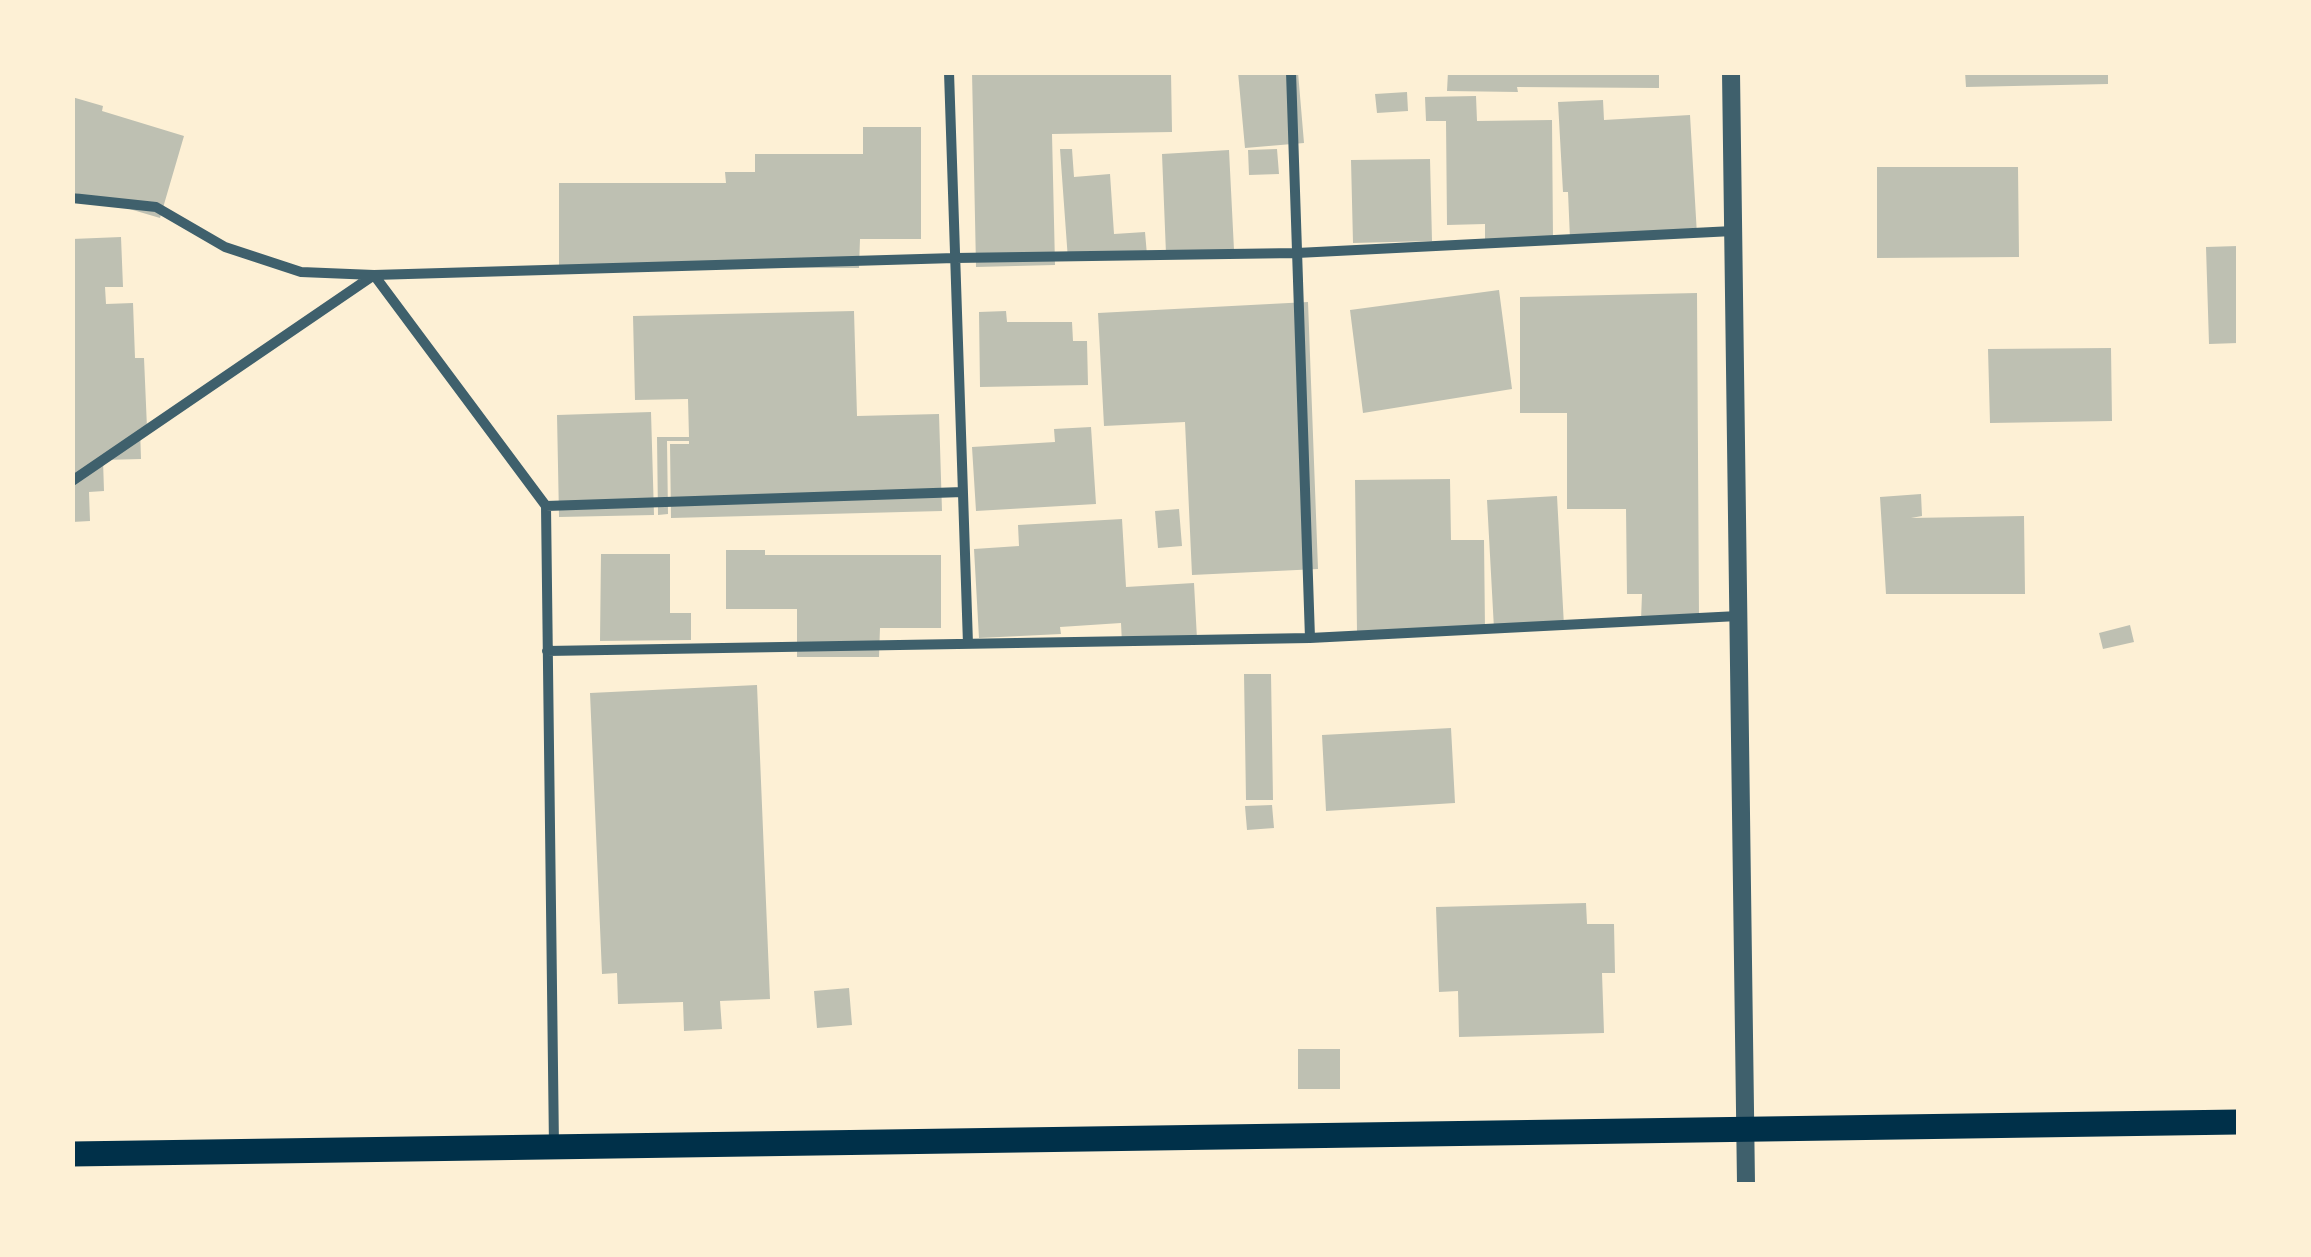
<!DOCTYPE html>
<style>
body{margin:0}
#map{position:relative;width:2311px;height:1257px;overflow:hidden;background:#fdf0d5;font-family:Manrope,sans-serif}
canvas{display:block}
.frame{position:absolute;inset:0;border:75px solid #fdf0d5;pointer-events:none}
</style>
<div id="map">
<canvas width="2311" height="1257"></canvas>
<div class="frame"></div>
</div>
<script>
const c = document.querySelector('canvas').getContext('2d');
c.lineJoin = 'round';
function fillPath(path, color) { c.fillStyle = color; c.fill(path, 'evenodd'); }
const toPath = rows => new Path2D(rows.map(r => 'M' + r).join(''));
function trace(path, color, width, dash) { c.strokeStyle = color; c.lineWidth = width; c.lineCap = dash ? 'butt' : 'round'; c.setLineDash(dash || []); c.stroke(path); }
fillPath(toPath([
 [972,72,1171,72,1172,132,1052,134,1055,265,976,267],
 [1238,72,1298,72,1304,143,1245,148],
 [1448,72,1659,72,1659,88,1517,87,1518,92,1447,91],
 [1965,72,2108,72,2108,84,1966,87],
 [1407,92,1408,111,1377,113,1375,94],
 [1476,96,1477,121,1552,120,1553,239,1485,240,1485,224,1447,225,1446,121,1426,121,1425,97],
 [72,97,103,106,102,111,184,136,160,218,72,192],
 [1603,100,1604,120,1690,115,1697,235,1570,239,1568,192,1563,192,1558,102],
 [863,127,921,127,921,239,860,239,859,268,559,267,559,183,726,183,725,172,755,172,755,154,863,154],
 [1060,149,1072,149,1074,177,1110,174,1114,234,1145,232,1147,255,1068,260],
 [1277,149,1279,174,1249,175,1248,150],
 [1229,150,1234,250,1166,254,1162,154],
 [1430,159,1432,241,1353,243,1351,160],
 [1877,167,2018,167,2019,257,1877,258],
 [121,237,123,287,105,287,106,304,133,303,135,358,144,358,147,428,140,428,141,459,103,460,104,491,89,492,90,521,72,522,72,239],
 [2238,246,2238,343,2209,344,2206,247],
 [1499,290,1512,389,1363,413,1350,310],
 [1697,293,1699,619,1641,620,1642,594,1627,594,1626,509,1567,509,1567,413,1520,413,1520,297],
 [1308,302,1318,569,1192,575,1185,422,1104,426,1098,313],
 [854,311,857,416,939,414,942,511,671,518,670,444,689,444,689,441,667,441,668,514,658,515,657,437,689,437,688,399,635,400,633,316],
 [1006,311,1007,322,1072,322,1073,341,1087,341,1088,385,980,387,979,312],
 [2111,348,2112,421,1990,423,1988,349],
 [651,412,654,515,559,517,557,415],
 [1091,427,1096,504,976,511,972,447,1055,442,1054,429],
 [1450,479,1451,540,1484,540,1485,630,1357,632,1355,480],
 [1921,494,1922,516,1911,518,2024,516,2025,594,1886,594,1880,497],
 [1557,496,1564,626,1494,629,1487,500],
 [1179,509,1182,546,1158,548,1155,511],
 [1122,519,1126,587,1194,583,1197,639,1122,644,1121,623,1060,627,1061,634,979,638,974,549,1019,546,1018,525],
 [726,550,765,550,765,555,941,555,941,628,880,628,879,657,797,657,797,609,726,609],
 [601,554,670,554,670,613,691,613,691,640,600,641],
 [2130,625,2134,642,2103,649,2099,633],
 [1244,674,1271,674,1273,800,1246,800],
 [757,685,770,999,720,1001,722,1029,684,1031,683,1002,618,1004,617,973,602,974,590,693],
 [1451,728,1455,803,1326,811,1322,735],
 [1272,805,1274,828,1247,830,1245,806],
 [1586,903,1587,924,1614,924,1615,973,1602,973,1604,1033,1459,1037,1458,991,1439,992,1436,907],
 [849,988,852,1025,817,1028,814,991],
 [1298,1049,1340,1049,1340,1089,1298,1089]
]), '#bec0b2');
trace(toPath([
 [949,72,968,644],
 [1291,72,1310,638],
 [72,198,156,207,225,247,301,272,374,275,955,258,1297,253,1733,231],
 [72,481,374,275,546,506,554,1147],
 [546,506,963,492],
 [547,651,1310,638,1738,616]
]), '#3f606c', 10);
trace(toPath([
 [1731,72,1746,1184]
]), '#3f606c', 18);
trace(toPath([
 [72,1154,2238,1122]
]), '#003049', 25);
</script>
